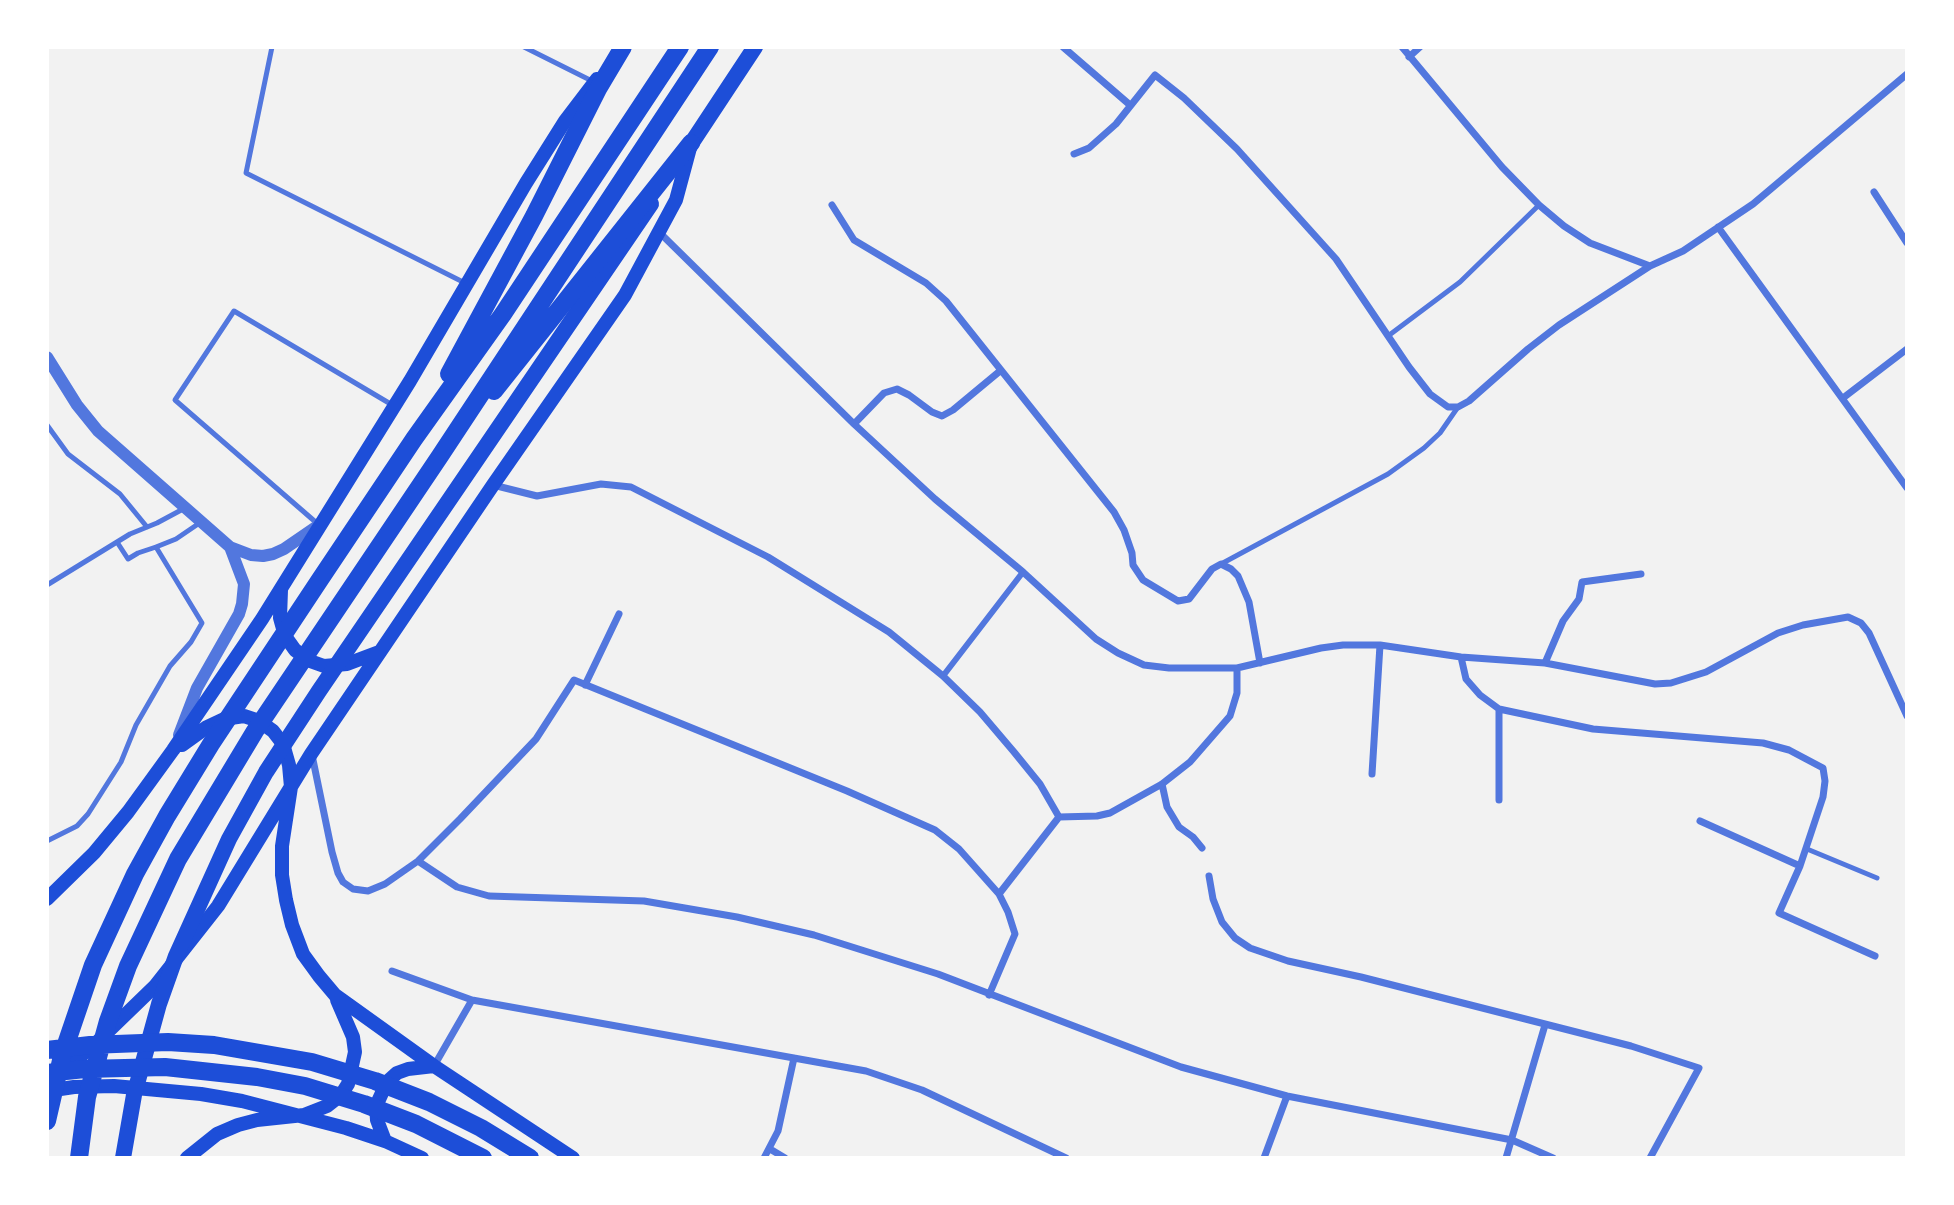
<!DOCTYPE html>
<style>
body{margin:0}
#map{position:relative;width:1954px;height:1205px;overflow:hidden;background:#f2f2f2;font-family:Rubik,sans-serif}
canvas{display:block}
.frame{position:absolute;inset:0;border:49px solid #fff;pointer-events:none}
</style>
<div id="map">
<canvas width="1954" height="1205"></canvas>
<div class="frame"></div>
</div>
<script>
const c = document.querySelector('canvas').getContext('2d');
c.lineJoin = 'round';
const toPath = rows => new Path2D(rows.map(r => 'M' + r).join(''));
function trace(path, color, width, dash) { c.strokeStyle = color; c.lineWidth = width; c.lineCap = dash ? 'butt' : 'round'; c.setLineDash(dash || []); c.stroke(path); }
trace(toPath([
 [272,47,246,173,467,284],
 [524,47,592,81],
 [1388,336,1460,282,1539,205],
 [47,425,68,454,120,494,147,527],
 [319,525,175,400,234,311,394,406],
 [156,547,176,539,201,522],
 [1221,564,1388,474,1424,448,1440,433,1458,407],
 [47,585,130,534,157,523,185,508],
 [47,841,77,826,88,814,121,762,136,725,170,666,191,642,202,623,156,547,138,553,128,559,117,542],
 [1807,849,1877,878]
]), '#5277de', 5);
trace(toPath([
 [943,676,1023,572]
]), '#5277de', 6);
trace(toPath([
 [1063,47,1130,105],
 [1402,47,1502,167,1539,205,1564,226,1590,243,1650,266],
 [1409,57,1420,47],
 [1074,154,1089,148,1116,124,1155,75,1184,98,1237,149,1336,259,1409,367,1430,394,1448,407,1458,407,1469,401,1528,349,1559,325,1650,266,1683,251,1753,204,1907,74],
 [1874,192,1907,243],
 [832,205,854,240,926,283,946,301,1114,512,1124,530,1132,553,1133,565,1143,580,1178,601,1189,599,1212,569,1221,564,1231,569,1238,576,1249,602,1260,663],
 [1718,227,1907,488],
 [660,233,854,424,935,499,1023,572,1096,639,1118,653,1144,665,1169,668,1237,668],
 [1843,398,1907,349],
 [854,424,884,393,897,389,909,395,932,412,942,416,953,410,1000,371],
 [493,485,537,496,601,484,631,487,768,557,889,632,943,676,980,712,1014,752,1040,784,1059,817],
 [1461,657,1466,679,1480,695,1499,709,1499,800],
 [1545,663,1563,621,1579,599,1582,582,1641,574],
 [585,685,619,614],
 [1499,709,1593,729,1763,743,1789,750,1823,768,1825,781,1823,797,1800,866,1700,821],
 [312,755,332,852,338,873,343,882,353,889,368,891,385,884,418,861,460,819,536,739,574,680,847,791,935,830,959,849,999,894,1059,817],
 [1372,774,1380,645],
 [1162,784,1167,807,1179,827,1193,837,1202,848],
 [1059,817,1097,816,1110,813,1162,784,1190,762,1230,716,1237,693,1237,668,1321,648,1343,645,1380,645,1461,657,1545,663,1655,684,1671,683,1706,672,1778,633,1803,625,1848,617,1861,623,1869,633,1907,716],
 [418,861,457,887,489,896,644,901,737,917,814,935,938,974,1181,1067,1287,1096,1512,1140,1553,1158],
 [1800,866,1779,913,1875,956],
 [1209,876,1213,899,1222,922,1235,938,1250,948,1288,961,1361,977,1631,1046,1699,1068,1650,1158],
 [392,971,472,1000,866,1071,922,1090,1066,1158],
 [989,995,1015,934,1008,912,999,894],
 [434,1066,472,1000],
 [770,1149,785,1158],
 [764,1158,778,1131,794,1058],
 [1264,1158,1287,1096],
 [1506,1158,1545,1025]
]), '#5277de', 7);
trace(toPath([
 [47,357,77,405,98,431,230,547,251,555,263,556,273,554,284,549,319,525],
 [179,735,197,688,239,614,242,604,244,584,230,547]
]), '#5277de', 12);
trace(toPath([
 [281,590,280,618,285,636,295,650,310,661,324,666,347,664,379,652],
 [182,745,207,727,224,719,244,716,259,721,273,731,283,744,289,765,291,787,282,846,282,875,286,900,292,925,303,954,319,976,335,995,434,1066,573,1158],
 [47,899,94,853,128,812,173,750,262,619,410,381,526,183,565,121,597,79],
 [59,1073,91,1048,155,986,218,906,311,754,493,485,625,295,676,200,690,148],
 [47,1091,74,1087,114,1086,201,1094,242,1101,346,1128,385,1141,422,1158],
 [385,1141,377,1120,376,1106,387,1082,397,1073,408,1069,434,1066],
 [187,1158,217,1134,238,1125,257,1120,304,1115,327,1106,341,1095,348,1084,355,1052,353,1037,337,1000]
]), '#1d4ed8', 14);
trace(toPath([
 [685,153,755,47],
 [123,1158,134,1095,159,1004,176,956,229,839,266,772,319,691,651,204]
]), '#1d4ed8', 16);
trace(toPath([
 [449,374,534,216,598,89,623,47],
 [494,391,691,143],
 [47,1050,90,1045,168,1042,214,1045,312,1062,375,1081,429,1102,481,1128,530,1158],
 [47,1073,85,1069,165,1067,257,1077,305,1086,364,1104,416,1124,483,1158],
 [47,1121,62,1056,93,965,135,874,167,816,211,744,319,581,414,439,503,314,680,47],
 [79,1158,87,1097,108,1021,128,966,178,859,255,731,440,456,710,47]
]), '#1d4ed8', 18);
</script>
